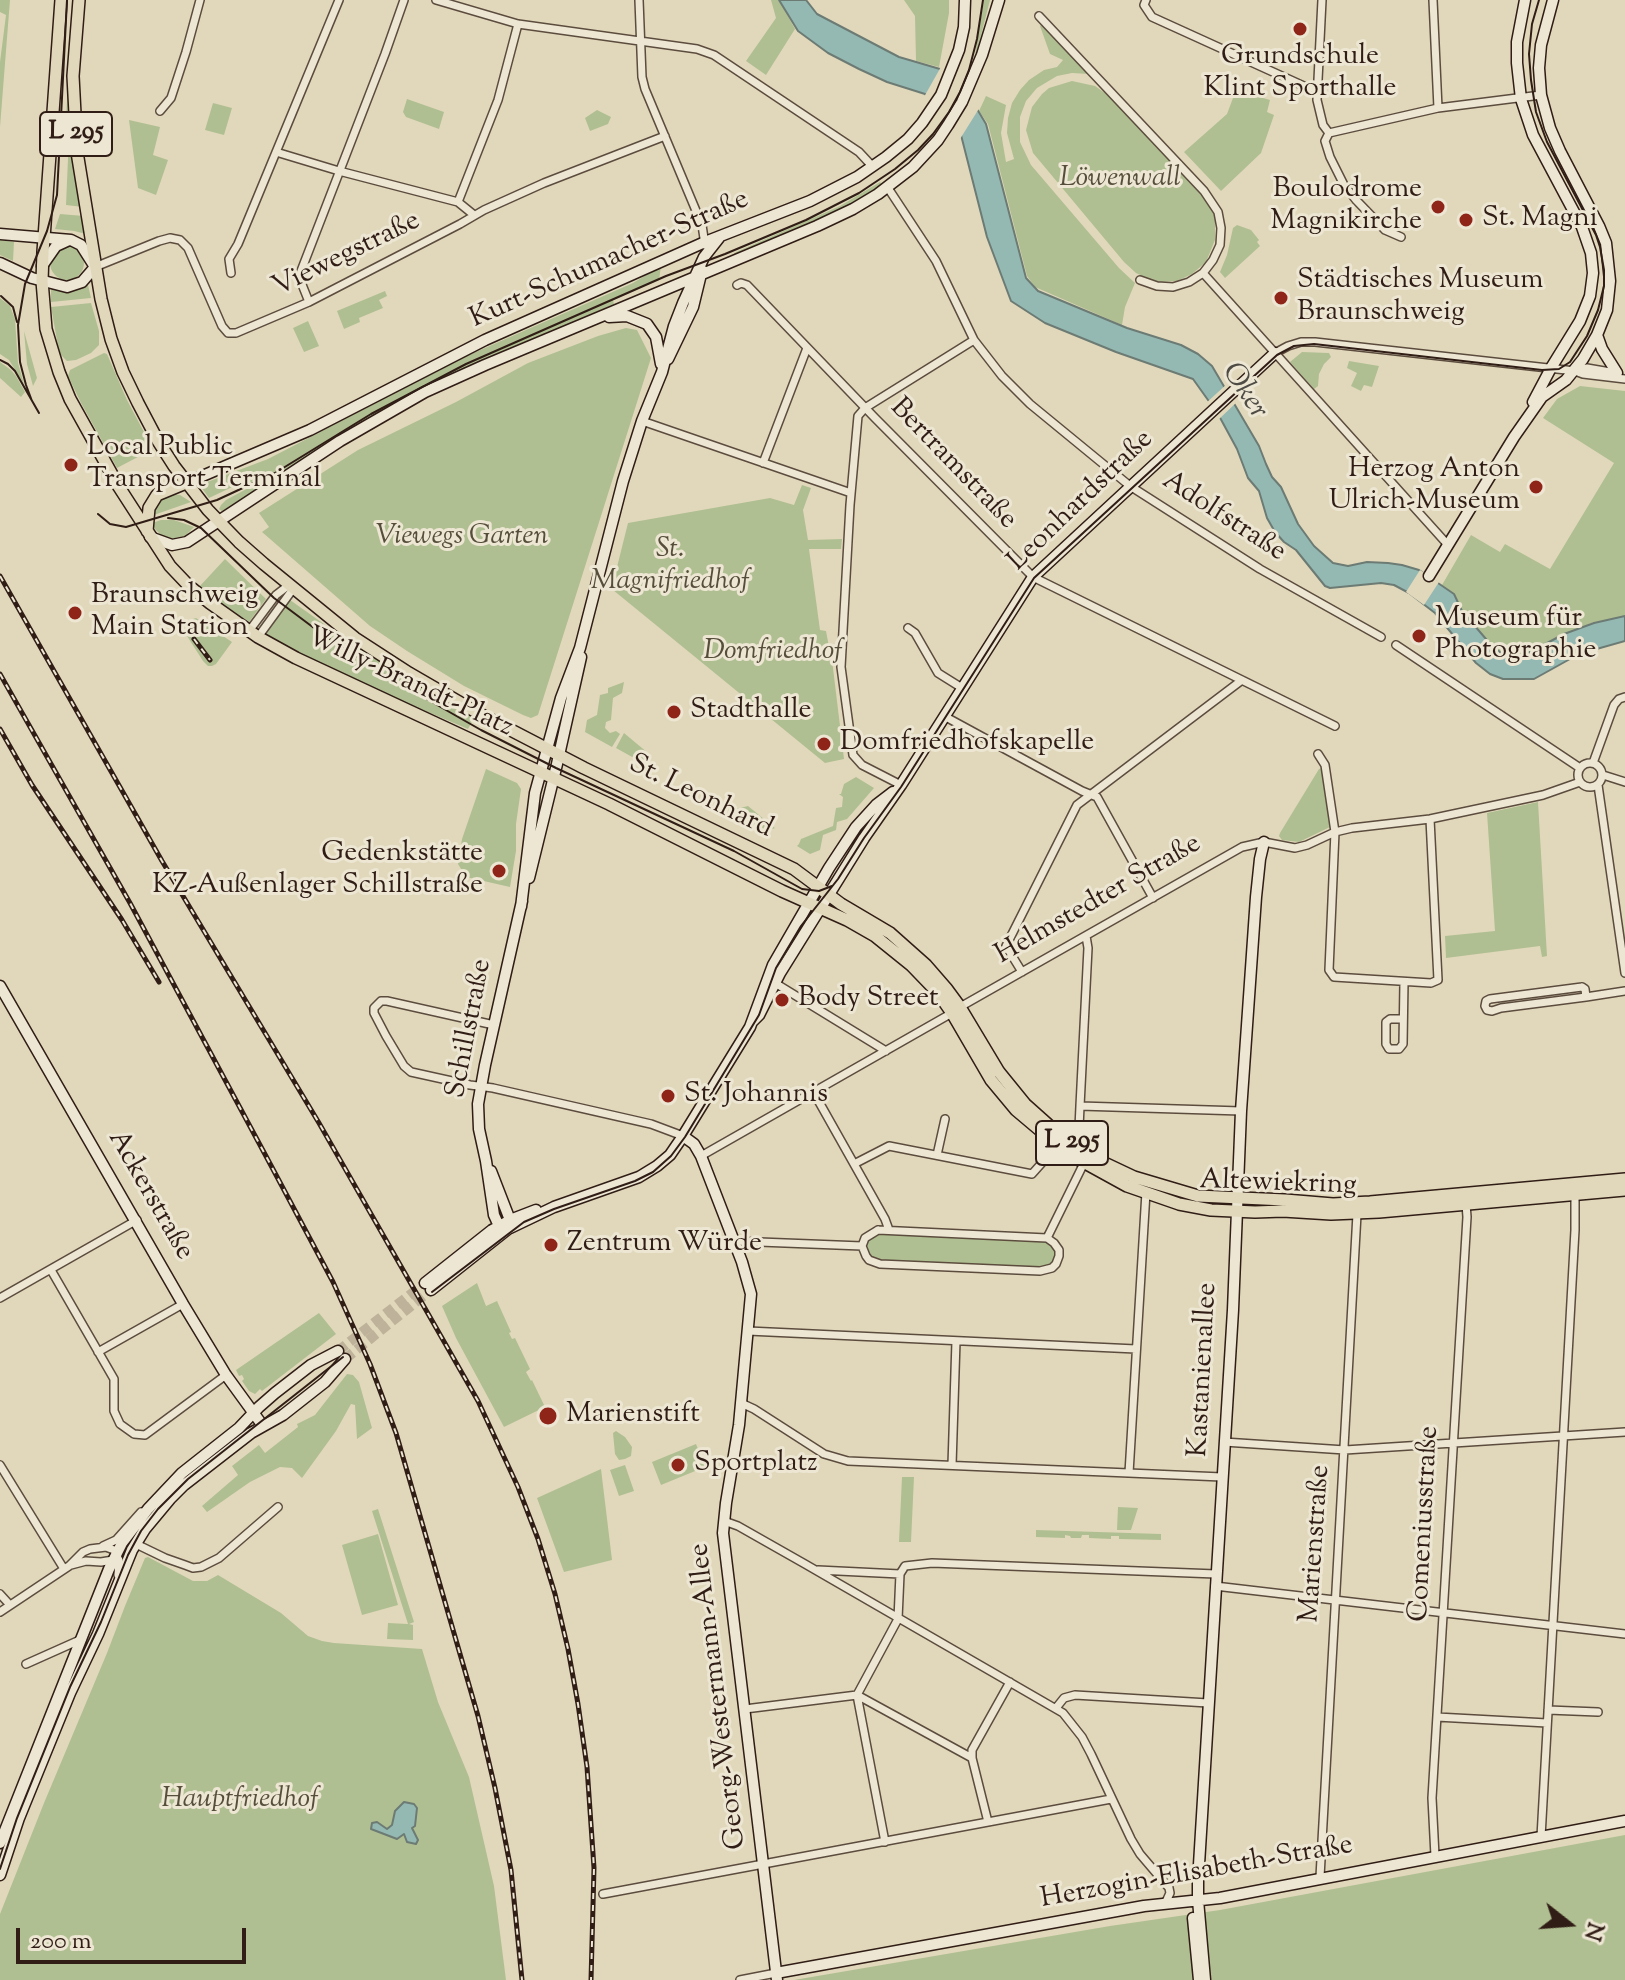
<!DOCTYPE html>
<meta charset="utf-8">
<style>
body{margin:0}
#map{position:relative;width:1625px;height:1980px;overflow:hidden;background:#e1d8bb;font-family:"Sorts Mill Goudy",serif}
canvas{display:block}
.north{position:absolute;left:1529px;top:1884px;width:80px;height:80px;-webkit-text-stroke:6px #ece6d3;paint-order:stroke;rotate:107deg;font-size:22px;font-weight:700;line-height:32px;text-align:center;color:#301d15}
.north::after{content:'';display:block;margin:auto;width:28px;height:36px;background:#301d15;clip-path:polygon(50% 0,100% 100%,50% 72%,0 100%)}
.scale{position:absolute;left:16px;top:1928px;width:230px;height:36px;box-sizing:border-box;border:4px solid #301d15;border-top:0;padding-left:10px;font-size:24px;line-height:28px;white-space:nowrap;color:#301d15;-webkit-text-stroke:6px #ece6d3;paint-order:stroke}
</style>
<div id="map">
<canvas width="1625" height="1980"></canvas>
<div class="north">N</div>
<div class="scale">200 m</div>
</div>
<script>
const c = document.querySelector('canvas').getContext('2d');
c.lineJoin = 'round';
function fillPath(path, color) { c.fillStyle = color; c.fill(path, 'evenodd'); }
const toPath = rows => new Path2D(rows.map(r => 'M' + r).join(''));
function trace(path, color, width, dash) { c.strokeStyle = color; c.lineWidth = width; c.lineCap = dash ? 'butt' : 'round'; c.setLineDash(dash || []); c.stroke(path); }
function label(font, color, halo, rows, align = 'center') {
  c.font = font + ' "Sorts Mill Goudy",serif'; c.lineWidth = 6; c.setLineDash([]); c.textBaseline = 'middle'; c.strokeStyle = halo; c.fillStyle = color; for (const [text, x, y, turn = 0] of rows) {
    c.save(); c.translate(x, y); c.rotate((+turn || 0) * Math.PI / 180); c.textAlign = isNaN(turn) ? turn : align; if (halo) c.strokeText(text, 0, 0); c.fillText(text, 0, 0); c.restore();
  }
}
fillPath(toPath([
 [0,0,10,0,0,127,0,62,6,15,0,12],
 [73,0,74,0,83,207,66,205,69,135,65,134],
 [771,0,779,0,795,29,766,75,746,61,776,18],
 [904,0,949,0,949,13,939,67,916,61,915,16],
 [984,0,990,0,975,59,967,80,975,54],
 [1042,24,1088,74,1072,73,1057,76,1037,88,1026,101,1020,117,1020,142,1031,165,1119,268,1135,283,1125,307,1122,325,1035,287,1027,276,988,124,979,111,986,96,1006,105,1001,133,1006,162,1014,159,1007,133,1008,118,1012,103,1020,90,1029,80,1044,70,1057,67,1063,60,1050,54,1040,26],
 [1072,81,1095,86,1108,95,1208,202,1215,217,1215,240,1206,262,1192,274,1177,281,1160,282,1151,280,1136,273,1124,262,1033,153,1026,130,1032,107,1042,94,1049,88],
 [1236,90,1270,100,1267,112,1274,115,1261,153,1221,191,1184,152,1227,114],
 [407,99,444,112,439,129,406,117,403,112],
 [213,103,232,108,224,135,205,130],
 [597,110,611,117,608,124,590,131,585,118],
 [129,120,160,127,153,155,168,160,156,195,138,188],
 [880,182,883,186,842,210,734,256,734,253,840,206],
 [60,214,84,216,86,234,74,231,55,229],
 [1237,225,1251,230,1259,240,1257,242,1260,246,1225,278,1220,272,1227,255,1233,228],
 [0,240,14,242,13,261,0,255],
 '50 263a17 17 0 1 1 34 0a17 17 0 1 1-34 0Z',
 [661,266,659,280,613,300,614,304,475,365,223,512,219,509,221,505,226,500,252,486,251,482,247,484,245,481,209,498,201,487,202,484,268,459,469,355,633,283],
 [86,283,88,285,91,298,51,302,51,290,52,288,66,291],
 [385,291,387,296,379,300,383,308,359,318,360,322,344,329,337,311],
 [0,298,10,306,15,319,18,363,24,384,9,360,0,354],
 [91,303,99,331,99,345,91,353,76,360,67,361,61,355,58,346,51,307],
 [308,321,319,346,304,352,293,328],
 [626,328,637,330,651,358,538,715,531,718,523,715,464,686,407,651,370,626,262,532,269,527,259,513,358,450,456,402,528,363,598,336],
 [24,331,37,378,33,386,27,364],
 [1302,352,1329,353,1331,357,1324,364,1319,374,1318,386,1314,389,1290,362],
 [104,353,107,354,127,400,153,449,117,468,81,403,68,376,70,370],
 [1349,361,1379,366,1372,387,1364,385,1361,391,1351,386,1357,373,1347,368],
 [0,362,11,370,16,376,25,392,21,397,0,378],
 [1580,386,1625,391,1625,616,1591,623,1519,658,1503,655,1492,646,1462,611,1454,594,1442,585,1471,535,1500,552,1505,544,1550,569,1614,463,1543,418,1557,399],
 [802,485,811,488,803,510,808,540,842,539,841,549,809,549,820,630,826,631,833,668,844,759,825,763,613,590,614,579,628,523,770,498,794,505],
 [172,494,180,495,191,502,151,516,151,513,163,497],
 [161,520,174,520,194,527,185,536,170,539,161,535,155,529,152,523],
 [225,559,266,599,249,622,199,587],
 [290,600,351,643,420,687,475,716,468,729,374,689,265,636],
 [196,618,232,642,216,664,212,666,208,666,203,661,187,636,193,619],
 [624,682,622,693,613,698,611,720,606,722,605,728,610,733,616,731,620,734,612,747,585,732,587,720,597,715,600,695,608,693,608,688],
 [624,733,648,753,643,763,616,748],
 [1323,768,1330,827,1299,842,1282,840,1279,836,1280,833,1319,769],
 [486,769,517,783,521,789,516,824,516,851,510,887,466,877,458,864,462,839],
 [856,777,874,788,847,819,837,822,836,830,823,835,820,850,810,854,797,846,799,844,801,839,833,826,836,808,842,807,843,797,839,794,841,794,844,784],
 [1538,802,1547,956,1542,957,1540,946,1446,958,1445,936,1495,931,1487,813],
 [748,806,775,828,768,831,736,813,736,809],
 [878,1230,1047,1238,1054,1243,1058,1260,1040,1271,869,1260,863,1241],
 [477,1283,486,1306,497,1301,511,1332,509,1333,512,1339,515,1338,530,1369,526,1372,531,1381,532,1380,545,1407,504,1427,456,1338,442,1306],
 [319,1313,336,1334,262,1391,260,1389,255,1394,249,1391,242,1381,244,1379,242,1375,239,1376,236,1370],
 [347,1374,353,1375,359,1382,372,1428,357,1439,355,1405,351,1404,336,1431,302,1478,292,1468,280,1467,250,1482,207,1512,202,1506,238,1475,232,1466,259,1445,265,1453,298,1427,297,1424,315,1415],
 [616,1431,625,1437,632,1447,631,1456,625,1459,619,1460,615,1454,613,1433],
 [696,1444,705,1467,661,1485,652,1462],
 [625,1465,634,1491,619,1496,610,1470],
 [601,1469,612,1560,564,1572,537,1498],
 [902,1477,914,1477,911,1542,899,1542],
 [1118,1507,1138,1508,1131,1530,1117,1530],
 [378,1509,414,1622,409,1624,413,1625,413,1640,387,1639,388,1623,408,1624,372,1511],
 [1036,1530,1161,1534,1161,1540,1119,1539,1119,1536,1111,1536,1111,1539,1089,1538,1089,1535,1082,1535,1081,1538,1071,1538,1070,1536,1065,1535,1065,1538,1036,1537],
 [378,1534,398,1605,362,1615,342,1545],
 [148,1557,193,1581,207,1581,218,1575,281,1613,308,1636,322,1641,334,1643,422,1649,438,1702,469,1777,494,1886,506,1980,0,1980,0,1914,44,1803,107,1653,125,1606,145,1558],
 [1625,1835,1625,1980,794,1980,1110,1926,1220,1910]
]), '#b0bf92');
const water = toPath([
 [779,0,806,0,817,14,899,57,940,69,977,109,986,124,1026,278,1038,291,1127,328,1181,345,1198,354,1212,366,1259,446,1266,464,1272,477,1281,487,1298,524,1314,546,1333,563,1348,566,1367,562,1388,563,1402,565,1419,570,1454,594,1462,611,1492,646,1504,655,1519,658,1564,634,1594,623,1625,616,1625,641,1579,654,1534,679,1503,679,1490,674,1476,663,1435,613,1409,593,1394,585,1381,583,1330,588,1325,586,1296,550,1284,542,1275,532,1267,518,1259,491,1248,478,1237,449,1218,414,1193,379,1116,352,1045,323,1011,301,987,237,961,135,925,94,887,82,859,69,828,53,798,31,779,0],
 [404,1802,414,1804,417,1808,415,1826,412,1828,418,1840,416,1844,407,1842,404,1834,397,1839,371,1829,372,1823,377,1822,387,1829,392,1825,395,1811,404,1802]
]);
fillPath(water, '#94b9b3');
trace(water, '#6c7b74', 2);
fillPath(toPath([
 [942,65,980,107,960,139,924,97],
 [1228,383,1238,401,1217,421,1205,404],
 [1420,570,1439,582,1424,605,1406,592]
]), '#e1d8bb');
trace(toPath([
 [338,1351,425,1283],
 [345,1359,431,1290]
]), '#beb39a', 10, [10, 5]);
const street = toPath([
 [436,0,518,24,697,49,714,55,859,152,873,167],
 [639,0,642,77,645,89,702,225,705,245],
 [1146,0,1144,5,1152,17,1306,87,1317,89],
 [1322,0,1317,100,1323,125,1329,133,1325,141,1330,157,1344,185,1356,200,1385,230,1401,237],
 [1433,0,1438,108],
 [1039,16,1204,191,1218,212,1221,228,1220,245,1213,260,1203,273,1189,282,1173,287,1157,286,1140,280],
 [160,111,171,98,186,52,200,0],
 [1329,133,1438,108,1541,95],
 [276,152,339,171,458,202],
 [888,188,936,261,974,340,1002,376,1030,404,1130,486,1260,569,1381,637],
 [474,215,458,202,498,100,518,24],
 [95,267,159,241,170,238,180,240,188,248,222,326,228,333,236,333,309,302,460,224,484,210,544,183,665,136],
 [231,273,229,259,238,244,339,0],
 [1203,273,1448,545],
 [737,285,741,283,747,285,875,418,1033,577,1335,726],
 [309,302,303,287,300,279,301,271,385,54,404,0],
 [1275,353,1288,346,1301,342,1315,342,1575,371,1583,374,1625,379],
 [1575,371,1587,368,1616,373],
 [642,421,851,493],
 [763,463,807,348],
 [908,628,915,633,938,673,962,688],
 [249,631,276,595,289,585],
 [258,637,293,589],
 [1396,645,1580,768],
 [944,716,1082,791,1097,797,1153,898],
 [1318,754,1325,765,1335,832,1329,970,1334,977,1431,983,1438,980,1430,819],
 '1578 775a12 12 0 1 1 24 0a12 12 0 1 1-24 0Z',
 [1593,763,1614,705,1619,699,1625,697],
 [1603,775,1625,782],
 [901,785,862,765,853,755,841,667,850,505,858,416,865,408,974,340],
 [1598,785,1625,973],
 [1022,972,1006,946,1077,805,1242,680],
 [775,983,886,1051],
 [1582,987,1585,989,1586,997,1501,1008,1492,1011,1487,1010,1485,1006,1486,1001,1490,999,1582,987],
 [1586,997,1625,991],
 [960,1007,1242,847,1264,842,1295,848,1307,845,1335,832,1352,828,1430,819,1543,795,1580,782],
 [1403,1019,1390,1019,1386,1022,1386,1044,1389,1049,1399,1049,1403,1044,1404,982],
 [494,1025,387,1001,381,1001,374,1008,374,1013,386,1036,404,1066,411,1072,470,1085,493,1088,651,1124,683,1136],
 [814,1093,885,1219,889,1230],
 [1080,1106,1241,1111],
 [1074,1145,1079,1128,1080,1106,1088,948,1086,936],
 [937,1155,945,1119],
 [701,1156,952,1013],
 [854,1164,889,1146,1032,1174,1057,1146],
 [878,1230,1047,1238,1054,1243,1059,1250,1059,1256,1056,1264,1052,1268,1040,1271,880,1264,869,1260,866,1256,862,1246,865,1238,878,1230],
 [1047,1238,1084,1163],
 [734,1241,862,1246],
 [51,1270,114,1379,114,1411,120,1424,134,1434,145,1435,226,1375],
 [0,1298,137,1220],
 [748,1331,1136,1349],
 [98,1352,183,1304],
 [741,1403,754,1409,824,1454,848,1461,1222,1477],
 [1224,1442,1345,1450,1625,1432],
 [0,1465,64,1569],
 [952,1465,956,1341],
 [1129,1473,1146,1192],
 [724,1521,738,1526,805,1564,1063,1713,1082,1737,1091,1754,1131,1839,1140,1854,1169,1888,1170,1893,1165,1904],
 [136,1544,165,1558,185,1565,193,1568,201,1567,219,1558,278,1507],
 [103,1546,116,1540,141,1512],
 [71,1565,86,1561,101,1562,113,1560],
 [818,1570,900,1574],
 [1215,1586,1625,1634],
 [0,1594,10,1605],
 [0,1612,69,1566,83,1552,90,1549,106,1547,114,1550,119,1560,118,1575],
 [26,1664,82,1639],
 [857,1695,898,1619,900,1574,905,1566,932,1563,1216,1574],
 [857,1695,885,1842],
 [1056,1708,1064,1698,1075,1695,1208,1703],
 [745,1709,857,1695,972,1758],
 [1548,1710,1598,1712],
 [1437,1717,1547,1723],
 [988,1822,972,1758,972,1750,1010,1682],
 [1541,1837,1575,1230,1575,1194],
 [1435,1856,1432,1798,1467,1217,1466,1204],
 [1320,1877,1357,1214],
 [603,1894,1111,1799],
 [740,1980,776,1973]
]);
const secondary = toPath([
 [1525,0,1517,42,1517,63,1521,99,1533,135,1582,227,1591,253,1593,273,1590,296,1580,321,1551,368,1533,402],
 [0,234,71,240,81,245,95,267,82,282,67,287,32,278,0,263],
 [42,266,56,246,69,240],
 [609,317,627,316,647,324,656,337,661,364],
 [1597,335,1602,349,1617,373],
 [668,359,693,307,702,270],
 [186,483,310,430,485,340,705,242,810,201,857,177,886,157,908,139,922,123,941,95,959,50,964,27,965,0],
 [150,537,172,545,187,542,340,441,425,392,485,365,817,226,853,209,878,194,913,167,938,140,948,125,962,102,982,55,999,0],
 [1429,576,1514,437,1542,397,1566,380,1583,359,1597,335,1607,310,1610,281,1606,243,1599,226,1560,151,1550,128,1541,95,1539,68,1541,45,1553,0],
 [529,878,557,764,581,657],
 [521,907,535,793,561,698,580,648,623,481,642,421,662,372,674,326,683,303,704,257,719,238],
 [0,986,183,1304,226,1375,263,1426],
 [752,1022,759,1015,780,973,864,838,901,785,1033,577,1275,353],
 [683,1136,694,1144,701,1156,742,1262,751,1294,739,1425,726,1503,723,1533,777,1980],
 [491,1171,510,1220,510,1223],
 [508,1229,499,1226,494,1215,486,1161,479,1129,478,1104,485,1065,522,901],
 [425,1283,492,1230,510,1220,536,1210],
 [431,1290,508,1229,554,1207,639,1177,657,1166,670,1155,683,1136,750,1027,773,965,829,868,856,827,876,805,893,792],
 [0,1843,109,1569,122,1543,148,1509,182,1473,239,1428,259,1407,275,1393,311,1365,338,1351],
 [0,1875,19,1818,70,1693,98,1634,132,1550,145,1529,170,1499,184,1485,251,1433,283,1415,325,1382,345,1359],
 [1193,1918,1199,1980],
 [776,1973,1144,1906,1220,1898,1625,1821],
 [1205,1980,1198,1900,1198,1881,1233,1310,1241,1111,1256,897,1260,859,1264,842]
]);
const primary = toPath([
 [61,0,43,252,42,281,46,329,59,372,70,399,119,487,170,566,189,586,210,603,258,637,296,658,609,804,782,891,847,920,875,936,911,965,938,993,952,1013,991,1080,1016,1110,1067,1153,1127,1186,1179,1204,1211,1210,1255,1212,1283,1211,1331,1214,1379,1212,1625,1190],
 [79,0,73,76,77,152,101,299,111,339,123,372,138,403,158,441,174,466,208,510,239,542,264,564,355,638,409,673,478,713,584,768,794,869,841,904,890,933,926,965,946,988,960,1007,999,1072,1025,1104,1053,1129,1074,1145,1098,1160,1134,1177,1198,1196,1285,1200,1333,1204,1370,1202,1625,1179],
 [147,531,149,508,157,495,186,483]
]);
trace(street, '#5c4c3e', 10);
trace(secondary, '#301d15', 13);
trace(primary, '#301d15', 14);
trace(street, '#ece6d3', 7);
trace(secondary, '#ece6d3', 10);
trace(primary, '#e1d8bb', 11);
trace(toPath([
 [1,296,13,307,17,322],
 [0,360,8,364,15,371,39,413],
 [32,401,26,385,20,362,18,325,25,284,47,231,57,195,67,0],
 [98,514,110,524,126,527,217,500,275,473,371,414,466,364,666,276,725,254,806,220,859,193,895,169,918,150,933,134,949,112,960,92,969,70,977,39,983,0],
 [168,518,184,520,201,528,274,598,322,634,388,677,481,730,556,768,734,851,802,889,819,891,832,886],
 [432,1292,524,1222,554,1209,635,1181,653,1172,671,1156,685,1137,759,1015,776,968,801,926,838,879,864,838,901,787,1034,578,1277,355,1294,346,1314,344,1542,370,1559,369,1570,362,1587,336,1598,310,1604,286,1604,270,1600,247,1596,235,1547,142,1536,112,1531,80,1529,54,1532,24,1539,0],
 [0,1869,17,1818,70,1687,101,1622,128,1555,141,1531,158,1509,188,1479,343,1357]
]), '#301d15', 2);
const rail = toPath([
 [0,576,162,861,319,1123,478,1401,518,1487,538,1539,555,1594,568,1649,578,1704,587,1767,594,1868,591,1980],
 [194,639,210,660],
 [0,674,130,903,267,1158,333,1282,370,1364,396,1433,478,1716,495,1788,511,1870,522,1980],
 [0,729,32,785,122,920,159,982]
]);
trace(rail, '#301d15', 5);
trace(rail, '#ece6d3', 2, [6]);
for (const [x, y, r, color] of [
 [1300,29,8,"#8f2418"],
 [1438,207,8,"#8f2418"],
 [1466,220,8,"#8f2418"],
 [1281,298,8,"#8f2418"],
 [71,465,8,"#8f2418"],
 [1536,487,8,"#8f2418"],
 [75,613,8,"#8f2418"],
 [1419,636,8,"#8f2418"],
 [674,712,8,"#8f2418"],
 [824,744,8,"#8f2418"],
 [499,871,8,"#8f2418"],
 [782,1000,8,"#8f2418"],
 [668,1096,8,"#8f2418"],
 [551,1245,8,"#8f2418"],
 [548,1416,10,"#8f2418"],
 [678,1465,8,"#8f2418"]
]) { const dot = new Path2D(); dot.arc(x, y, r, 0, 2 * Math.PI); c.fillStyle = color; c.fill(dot); trace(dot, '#ece6d3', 3); }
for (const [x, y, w] of [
 [76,134,72],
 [1072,1143,72]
]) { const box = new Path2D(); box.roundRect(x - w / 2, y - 22, w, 44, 6); c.fillStyle = '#ece6d3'; c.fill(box); trace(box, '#301d15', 2); }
label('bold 26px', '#301d15', null, [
 ["L 295",76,134],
 ["L 295",1072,1143]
]);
label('28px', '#301d15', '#ece6d3', [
 ["Grundschule",1300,58,"center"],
 ["Klint Sporthalle",1300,90,"center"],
 ["Boulodrome",1422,191,"right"],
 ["Magnikirche",1422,223,"right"],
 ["St. Magni",1482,220],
 ["Städtisches Museum",1297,282],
 ["Braunschweig",1297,314],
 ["Local Public",87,449],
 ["Transport Terminal",87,481],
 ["Herzog Anton",1520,471,"right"],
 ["Ulrich-Museum",1520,503,"right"],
 ["Braunschweig",91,597],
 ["Main Station",91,629],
 ["Museum für",1435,620],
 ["Photographie",1435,652],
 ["Stadthalle",690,712],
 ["Domfriedhofskapelle",840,744],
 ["Gedenkstätte",483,855,"right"],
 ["KZ-Außenlager Schillstraße",483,887,"right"],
 ["Body Street",798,1000],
 ["St. Johannis",684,1096],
 ["Zentrum Würde",567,1245],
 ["Marienstift",566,1416],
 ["Sportplatz",694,1465]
], 'left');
label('italic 28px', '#564e3a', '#ece6d3', [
 ["Löwenwall",1120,180],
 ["Viewegs Garten",462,538],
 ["St.",670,551],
 ["Magnifriedhof",670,583],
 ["Domfriedhof",773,653],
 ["Hauptfriedhof",240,1801]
]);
label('28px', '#301d15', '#ece6d3', [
 ["Viewegstraße",347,256,-26],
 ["Kurt-Schumacher-Straße",610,261,-24],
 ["Bertramstraße",952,465,46],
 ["Leonhardstraße",1082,502,-44],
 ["Adolfstraße",1223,518,33],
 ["Willy-Brandt-Platz",409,684,25],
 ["St. Leonhard",700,798,26],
 ["Helmstedter Straße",1099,901,-30],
 ["Schillstraße",471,1029,-79],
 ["Altewiekring",1278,1185,2],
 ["Ackerstraße",149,1196,60],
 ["Kastanienallee",1205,1370,-87],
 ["Comeniusstraße",1426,1524,-87],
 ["Marienstraße",1317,1544,-86],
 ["Georg-Westermann-Allee",720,1696,-97],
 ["Herzogin-Elisabeth-Straße",1197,1874,-10]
]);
label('italic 30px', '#4e4c44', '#ece6d3', [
 ["Oker",1243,392,57]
]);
</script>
